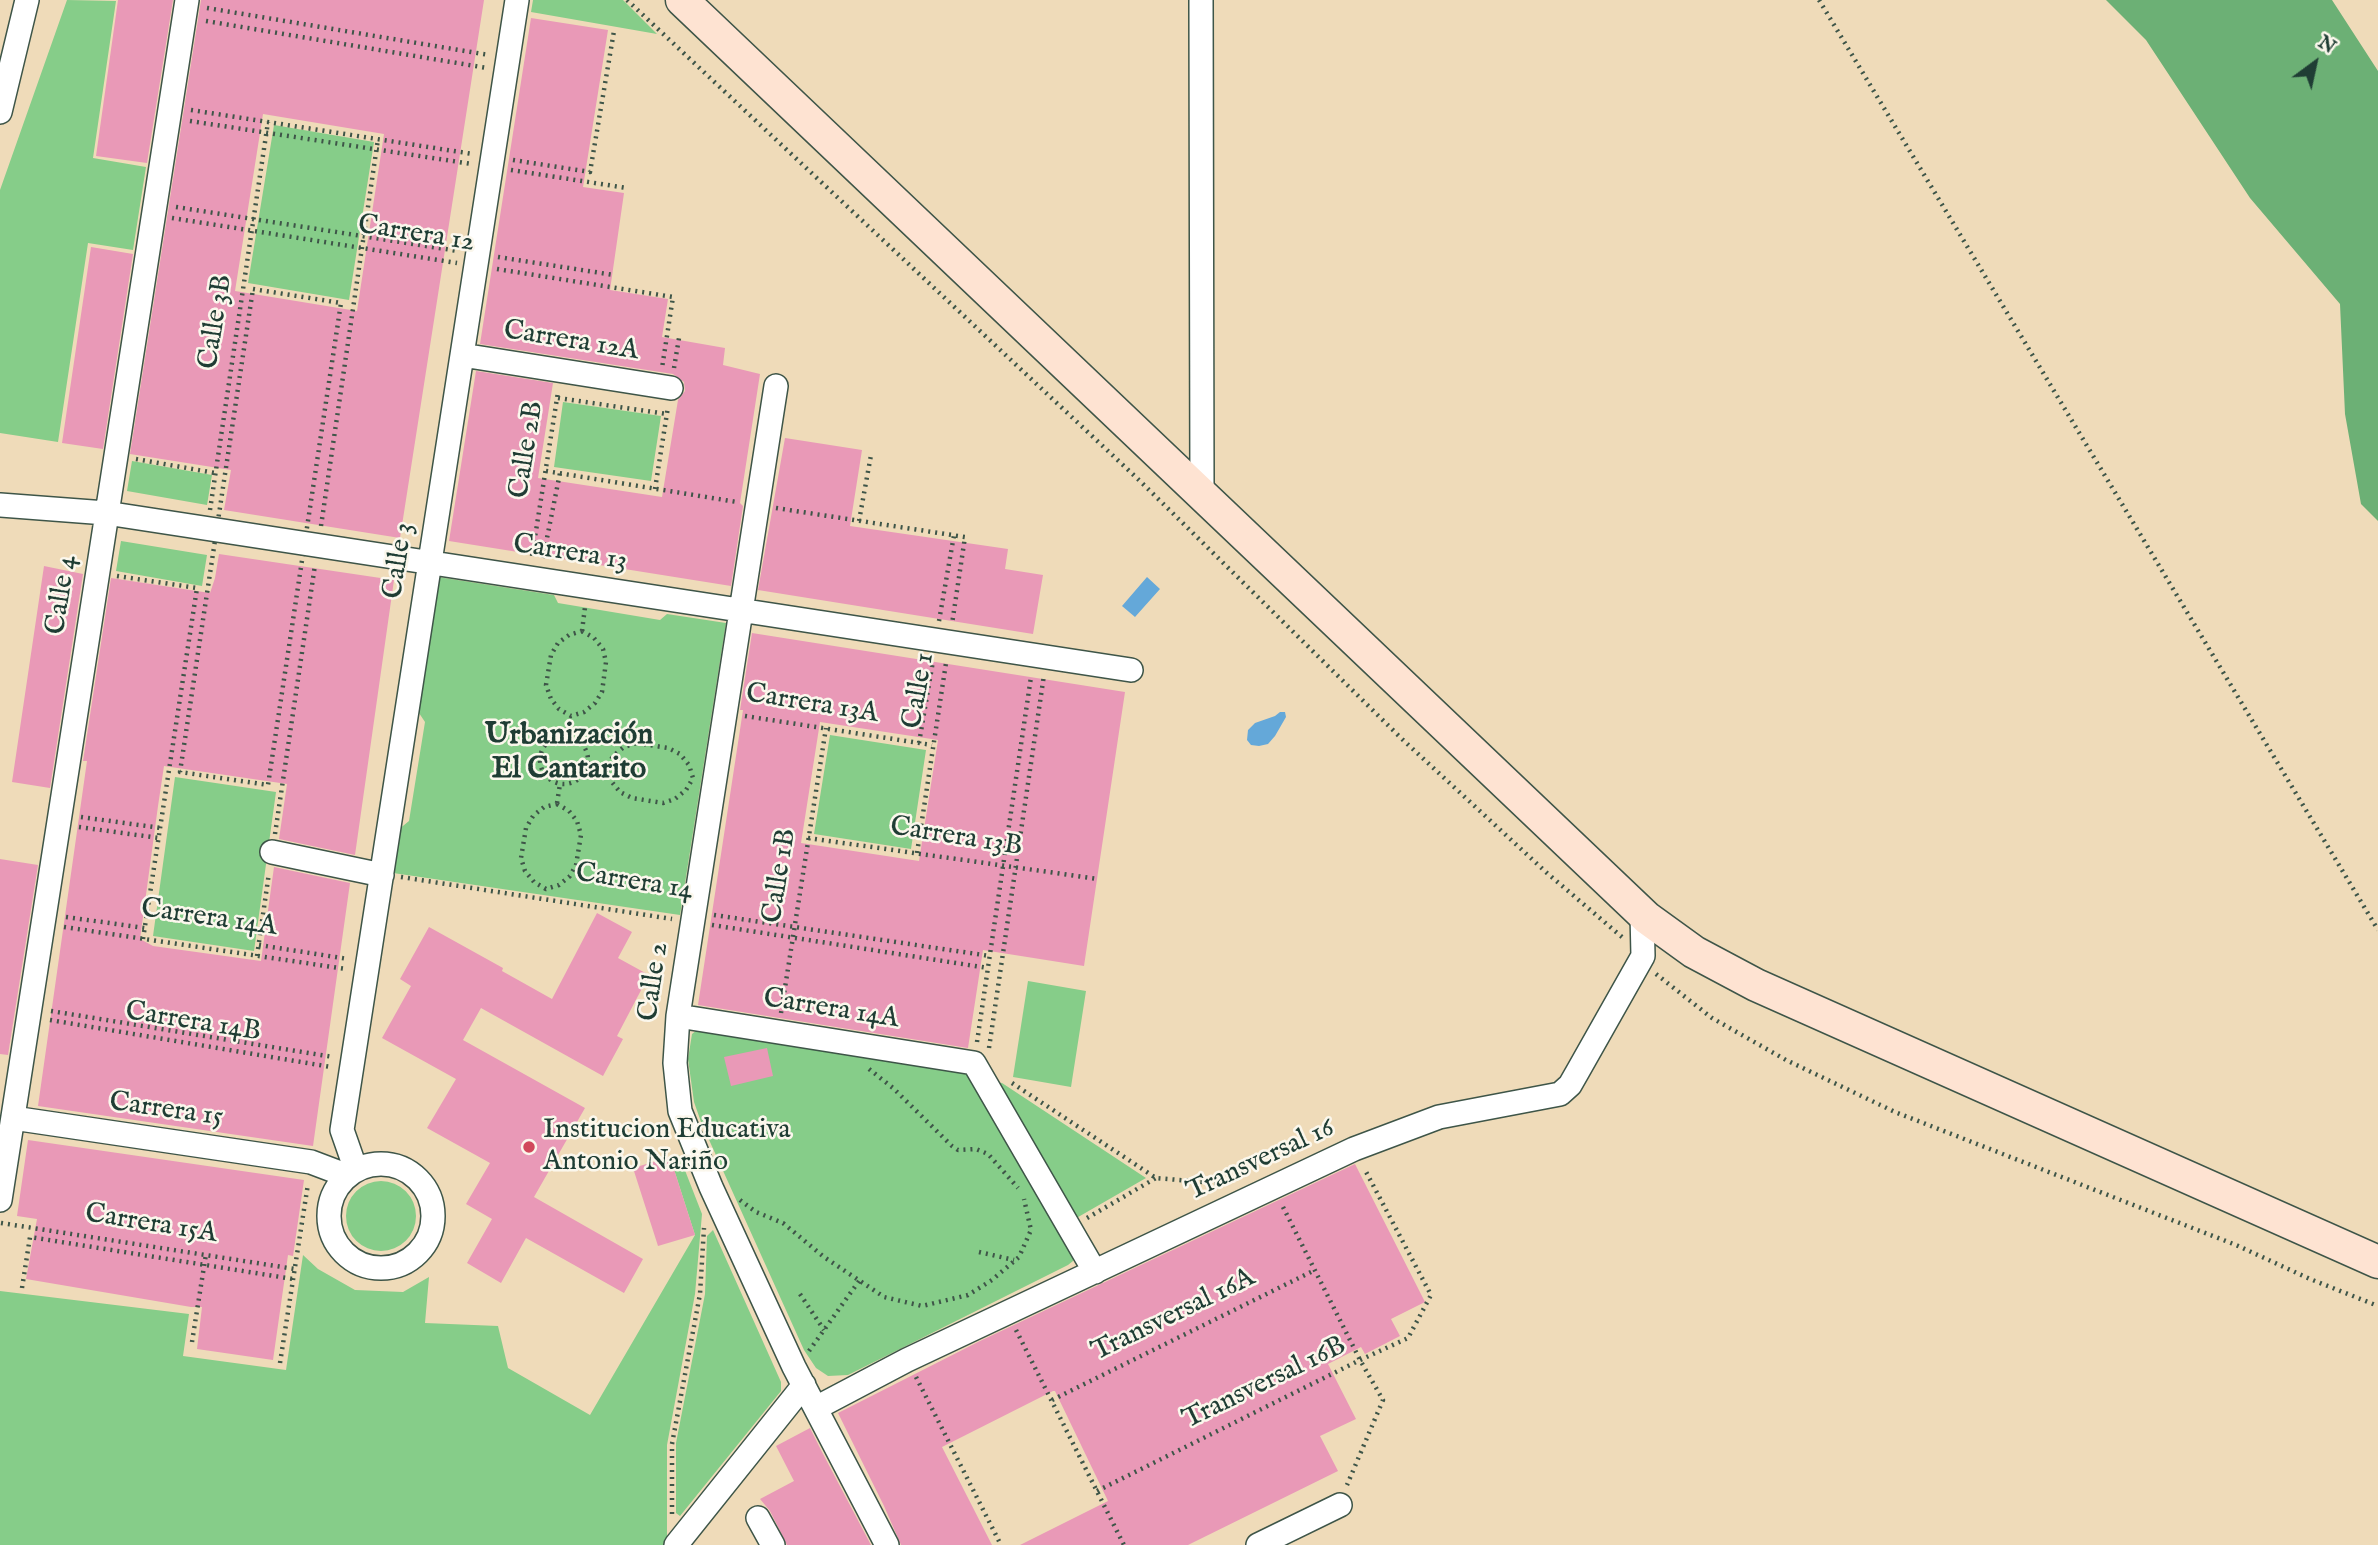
<!DOCTYPE html>
<meta charset="utf-8">
<style>
body{margin:0}
#map{position:relative;width:2378px;height:1545px;overflow:hidden;background:#efdbb9;font-family:"IM FELL English",serif}
canvas{display:block}
.north{position:absolute;left:2280px;top:28px;width:70px;height:70px;-webkit-text-stroke:5px #fbf7ec;paint-order:stroke;rotate:33deg;font-size:19px;font-weight:700;line-height:28px;text-align:center;color:#1f3d34}
.north::after{content:'';display:block;margin:auto;width:24px;height:32px;background:#1f3d34;clip-path:polygon(50% 0,100% 100%,50% 72%,0 100%)}
</style>
<div id="map">
<canvas width="2378" height="1545"></canvas>
<div class="north">N</div>
</div>
<script>
const c = document.querySelector('canvas').getContext('2d');
c.lineJoin = 'round';
function fillPath(path, color) { c.fillStyle = color; c.fill(path, 'evenodd'); }
const toPath = rows => new Path2D(rows.map(r => 'M' + r).join(''));
function trace(path, color, width, dash) { c.strokeStyle = color; c.lineWidth = width; c.lineCap = dash ? 'butt' : 'round'; c.setLineDash(dash || []); c.stroke(path); }
function label(font, color, halo, rows, align = 'center') {
  c.font = font + ' "IM FELL English",serif'; c.lineWidth = 5; c.setLineDash([]); c.textBaseline = 'middle'; c.strokeStyle = halo; c.fillStyle = color; for (const [text, x, y, turn = 0] of rows) {
    c.save(); c.translate(x, y); c.rotate((+turn || 0) * Math.PI / 180); c.textAlign = isNaN(turn) ? turn : align; if (halo) c.strokeText(text, 0, 0); c.fillText(text, 0, 0); c.restore();
  }
}
fillPath(toPath([
 [67,0,116,1,93,158,146,167,133,250,88,243,58,442,0,433,0,190],
 [533,0,623,0,657,34,531,12],
 [274,125,374,142,349,300,248,283],
 [563,402,661,416,651,481,554,467],
 [132,461,212,475,207,505,127,491],
 [121,541,207,555,202,586,116,571],
 [438,577,554,595,558,603,660,620,667,614,726,623,680,915,393,873,398,830,409,821,425,722,417,710],
 [830,735,926,750,911,849,814,834],
 [175,777,276,792,254,951,153,936],
 [1028,981,1086,991,1071,1087,1013,1077],
 [697,1030,971,1068,1075,1253,1073,1261,1068,1265,848,1375,828,1376,816,1368,804,1350,701,1122,694,1102,688,1059,692,1034],
 [994,1082,1002,1083,1146,1178,1073,1220],
 [679,1155,702,1214,695,1294,667,1445,667,1545,0,1545,0,1291,189,1314,183,1356,286,1370,303,1255,318,1269,355,1290,403,1292,429,1277,425,1323,498,1326,508,1368,590,1415,695,1235,670,1157],
 '346 1216a35 35 0 1 1 70 0a35 35 0 1 1-70 0Z',
 [713,1230,781,1382,781,1391,680,1516,676,1513,676,1443,705,1294,707,1236]
]), '#86cd89');
fillPath(toPath([
 [2106,0,2332,0,2378,71,2378,521,2361,504,2345,414,2340,304,2250,198,2146,40]
]), '#6cb075');
fillPath(toPath([
 [1147,577,1160,589,1135,617,1122,606],
 [1280,712,1285,712,1286,717,1275,736,1268,744,1259,746,1251,745,1247,740,1248,730,1255,723,1275,716]
]), '#64a8d9');
fillPath(toPath([
 [118,0,173,0,147,163,96,156],
 [201,0,484,0,400,538,224,510,231,470,130,454],
 [263,114,384,134,357,311,235,291],
 [531,18,608,30,583,187,624,193,610,290,668,299,662,337,725,348,723,365,760,374,740,503,743,506,731,586,449,541,476,371,553,383,538,478,662,497,678,400,685,391,684,382,673,374,480,344],
 [91,247,133,254,103,449,62,443],
 [785,438,862,450,850,526,1008,549,1005,569,1043,575,1033,634,758,590],
 [219,554,394,580,355,855,279,839,287,784,164,766,158,806,140,939,153,946,261,961,274,867,350,883,313,1146,38,1106,87,761,83,761,111,578,210,593,215,578],
 [44,566,83,574,50,788,12,782],
 [752,633,1125,692,1084,966,983,950,968,1048,698,1005,743,710,740,710],
 [820,722,938,740,919,861,801,843],
 [0,859,38,865,8,1055,0,1054],
 [597,913,632,932,618,958,649,975,617,1036,623,1039,603,1076,481,1008,463,1040,585,1108,534,1197,643,1259,624,1293,526,1238,501,1283,467,1263,492,1219,466,1204,490,1163,427,1128,456,1079,382,1038,411,986,400,979,429,927,503,968,502,971,552,999],
 [767,1048,773,1076,731,1086,724,1057],
 [28,1140,304,1180,293,1256,288,1255,273,1360,197,1349,202,1307,191,1307,26,1279,37,1219,17,1216],
 [670,1157,695,1235,658,1246,633,1168],
 [1355,1164,1425,1302,1391,1319,1400,1336,1365,1354,1361,1347,1328,1364,1356,1419,1320,1436,1338,1471,1188,1545,1020,1545,1108,1501,1055,1391,1053,1391,942,1447,992,1545,901,1545,884,1506,838,1413,980,1341],
 [810,1428,822,1452,871,1545,787,1545,770,1511,760,1499,794,1481,776,1446]
]), '#e999b7');
const street = toPath([
 [1201,0,1202,495],
 [0,112,27,0],
 [462,355,671,388],
 [776,386,678,1016,675,1063,680,1111,711,1187,794,1367,887,1545],
 [0,505,106,513,1131,670],
 [272,852,382,875],
 [678,1016,974,1063,1095,1272],
 [13,1118,311,1162,348,1176],
 '329 1216a52 52 0 1 1 104 0a52 52 0 1 1-104 0Z',
 [356,1170,342,1130,517,0],
 [0,1200,187,0],
 [816,1408,907,1360,1354,1149,1439,1117,1560,1094,1570,1085,1578,1071,1643,956,1642,913],
 [758,1518,773,1545],
 [676,1545,804,1385],
 [1258,1545,1340,1505]
]);
const secondary = toPath([
 [682,0,1647,918,1694,952,1756,985,2378,1262]
]);
trace(street, '#3e5548', 26);
trace(secondary, '#3e5548', 35);
trace(toPath([
 [627,0,1140,481,1402,739,1547,873,1622,937],
 [1819,0,2378,930],
 [207,8,489,55],
 [206,21,487,68],
 [191,110,473,154],
 [190,121,472,164],
 [513,160,590,172,614,31],
 [511,170,627,188],
 [176,207,458,251],
 [172,218,457,263],
 [498,257,614,275],
 [497,269,673,297,662,368],
 [253,289,341,303,268,785,180,772,253,289],
 [674,368,679,338],
 [558,398,667,414],
 [136,459,215,473],
 [546,471,737,502],
 [655,489,668,407],
 [776,508,965,537,952,624],
 [210,510,268,122],
 [859,521,871,455],
 [321,526,378,139],
 [532,556,558,392],
 [543,558,560,473],
 [117,576,197,588,143,939],
 [939,621,954,535],
 [582,631,594,638,603,649,606,662,602,692,595,703,584,712,571,716,559,709,551,699,546,685,551,655,558,643,569,635,582,631],
 [582,631,585,607],
 [745,716,932,745],
 [566,736,571,716],
 '540 760a24 24 0 1 1 48 0a24 24 0 1 1-48 0Z',
 [637,743,668,748,680,754,689,765,693,778,686,790,675,799,663,803,632,798,620,792,611,781,607,768,613,756,624,747,637,743],
 [919,743,933,661],
 [588,763,607,768],
 [557,803,560,784],
 [557,804,569,811,577,821,581,835,576,865,570,876,559,885,546,889,534,882,525,871,521,858,526,828,533,816,544,807,557,804],
 [81,817,161,828],
 [79,827,159,838],
 [275,834,315,565],
 [808,838,1098,879],
 [917,853,946,663],
 [401,877,672,919],
 [714,915,990,956],
 [66,917,145,928],
 [712,925,988,968],
 [64,927,346,969],
 [259,945,348,959],
 [257,956,269,873],
 [1656,974,1712,1018,1786,1060,1895,1112,2236,1245,2310,1279,2378,1306],
 [51,1011,333,1057],
 [781,1013,826,728],
 [50,1020,331,1067],
 [977,1042,1031,677],
 [989,1048,1044,675],
 [869,1069,893,1088,952,1146,958,1150,976,1149,988,1154,1018,1188],
 [1012,1083,1156,1178,1226,1184],
 [740,1200,756,1212,783,1223,824,1257,884,1297,922,1306,968,1295,992,1280,1019,1257,1031,1230,1024,1199],
 [1283,1207,1360,1360,1383,1400,1347,1485],
 [1087,1218,1156,1178],
 [1,1223,295,1269],
 [979,1252,1014,1260],
 [22,1288,30,1237,293,1279],
 [800,1294,824,1330],
 [1016,1330,1124,1545],
 [192,1342,206,1254],
 [809,1351,859,1281],
 [280,1363,308,1184],
 [916,1377,1001,1545],
 [1052,1400,1315,1270],
 [1097,1491,1360,1360,1408,1338,1431,1295,1364,1168],
 [672,1514,672,1444,700,1294,704,1228]
]), '#3e5548', 4.5, [2, 5]);
trace(street, '#fff', 23);
trace(secondary, '#fee3d2', 32);
for (const [x, y, r, color] of [
 [529,1147,7,"#d1495b"]
]) { const dot = new Path2D(); dot.arc(x, y, r, 0, 2 * Math.PI); c.fillStyle = color; c.fill(dot); trace(dot, '#fbf7ec', 2.5); }
label('28px', '#1f3d34', '#fbf7ec', [
 ["Carrera 12",416,235,9],
 ["Calle 3B",217,322,-81],
 ["Carrera 12A",571,342,9],
 ["Calle 2B",528,450,-81],
 ["Carrera 13",570,554,9],
 ["Calle 3",400,561,-81],
 ["Calle 4",63,595,-81],
 ["Calle 1",920,691,-80],
 ["Carrera 13A",812,705,9],
 ["Carrera 13B",956,838,9],
 ["Calle 1B",781,876,-81],
 ["Carrera 14",634,883,9],
 ["Carrera 14A",209,919,8],
 ["Calle 2",655,982,-82],
 ["Carrera 14A",831,1010,9],
 ["Carrera 14B",193,1023,9],
 ["Carrera 15",166,1111,8],
 ["Transversal 16",1261,1161,-25],
 ["Carrera 15A",151,1225,9],
 ["Transversal 16A",1174,1316,-26],
 ["Transversal 16B",1265,1384,-26]
]);
label('28px', '#1f3d34', '#fbf7ec', [
 ["Institucion Educativa",543,1131],
 ["Antonio Nariño",543,1163]
], 'left');
label('bold 30px', '#1f3d34', '#fbf7ec', [
 ["Urbanización",569,737],
 ["El Cantarito",569,771]
]);
</script>
